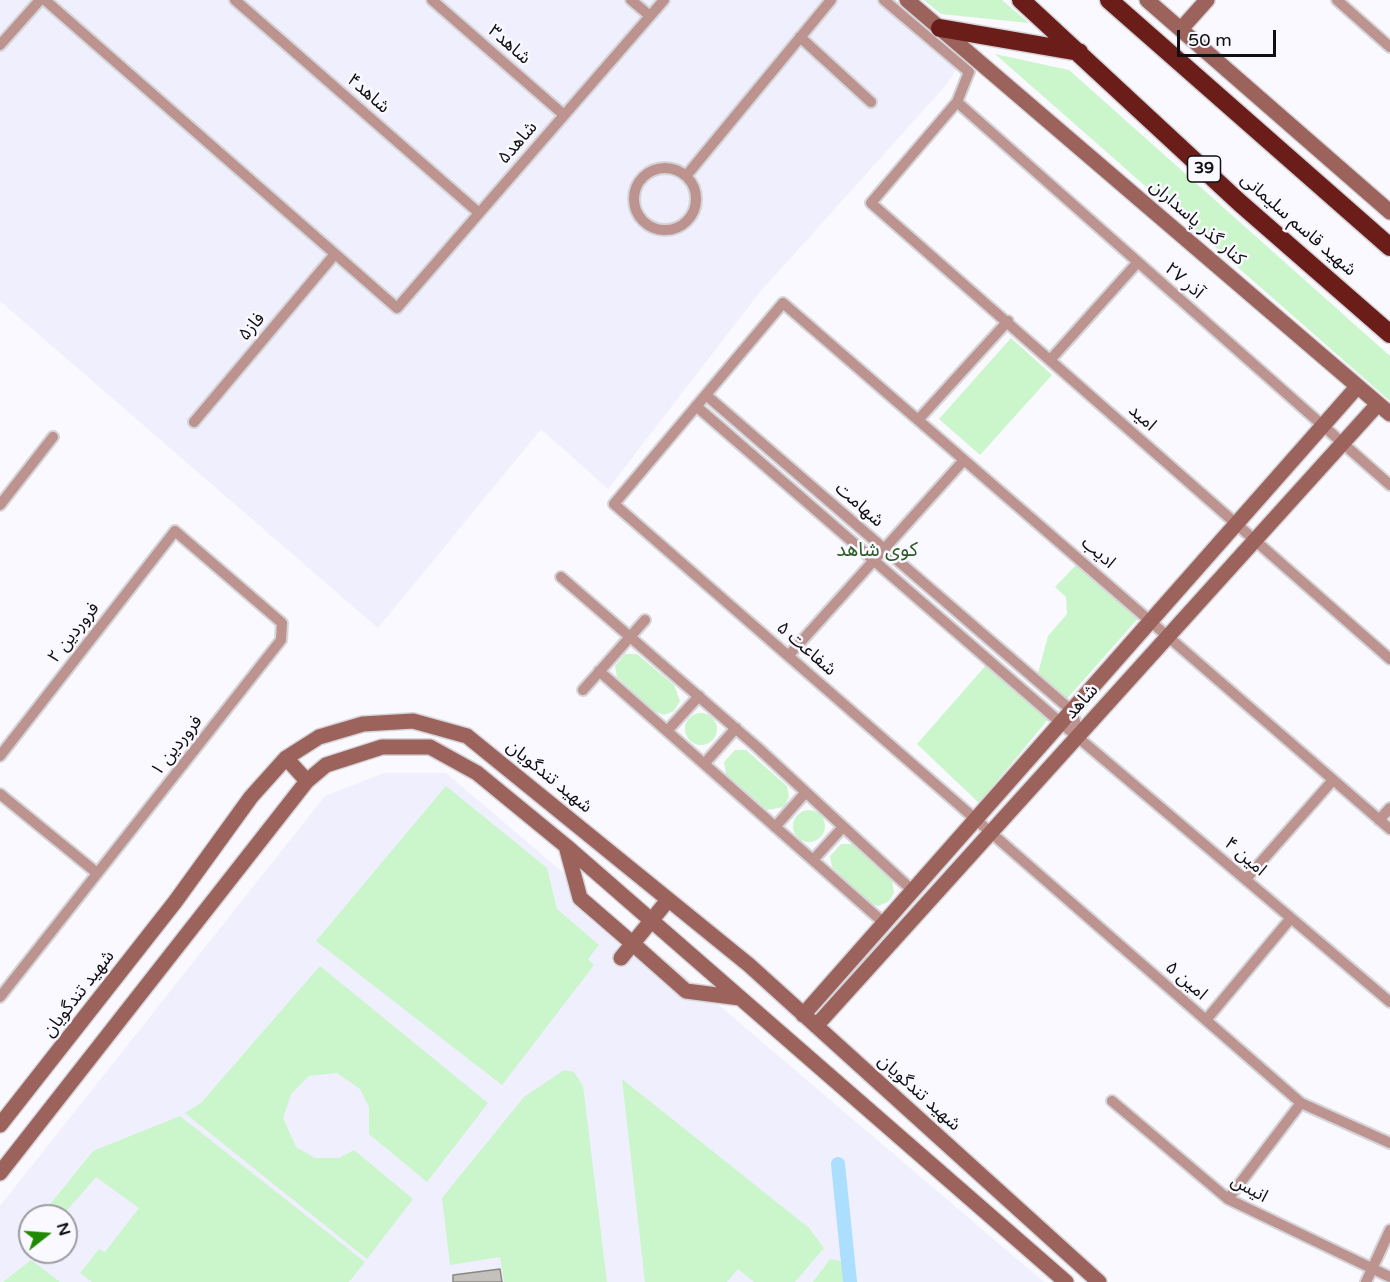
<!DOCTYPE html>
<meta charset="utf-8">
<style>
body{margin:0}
#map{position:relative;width:1390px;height:1282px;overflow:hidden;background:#f9f9ff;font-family:"Varela Round",sans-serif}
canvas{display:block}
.north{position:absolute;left:18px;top:1204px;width:60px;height:60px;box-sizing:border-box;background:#f9f9ff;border:2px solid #9c9ca0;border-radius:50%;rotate:73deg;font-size:16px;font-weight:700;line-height:24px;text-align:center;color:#101012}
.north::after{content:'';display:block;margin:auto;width:21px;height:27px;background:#208902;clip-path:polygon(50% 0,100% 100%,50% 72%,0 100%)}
.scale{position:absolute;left:1177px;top:30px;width:99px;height:27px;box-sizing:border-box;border:3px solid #101012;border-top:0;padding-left:8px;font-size:18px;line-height:21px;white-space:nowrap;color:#101012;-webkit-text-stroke:4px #f9f9ff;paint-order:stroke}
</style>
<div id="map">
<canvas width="1390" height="1282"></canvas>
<div class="north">N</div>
<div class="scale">50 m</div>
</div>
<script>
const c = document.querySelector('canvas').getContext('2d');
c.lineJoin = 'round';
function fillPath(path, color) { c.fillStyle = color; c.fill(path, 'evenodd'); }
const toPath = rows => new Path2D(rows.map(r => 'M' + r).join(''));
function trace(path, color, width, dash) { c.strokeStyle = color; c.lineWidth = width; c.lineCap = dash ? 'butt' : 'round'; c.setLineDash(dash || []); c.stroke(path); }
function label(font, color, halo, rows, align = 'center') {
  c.font = font + ' "Varela Round","Noto Sans Arabic",sans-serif'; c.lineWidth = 5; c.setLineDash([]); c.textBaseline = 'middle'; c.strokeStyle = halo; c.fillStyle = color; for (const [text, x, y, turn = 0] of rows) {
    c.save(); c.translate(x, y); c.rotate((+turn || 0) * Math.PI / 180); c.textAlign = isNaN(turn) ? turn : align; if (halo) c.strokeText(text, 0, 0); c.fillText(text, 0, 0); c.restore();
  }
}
fillPath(toPath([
 [0,0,886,0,961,62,946,85,759,293,608,489,541,429,378,628,0,301],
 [384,773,446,773,1044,1282,0,1282,0,1206,325,796],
 [30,1216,66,1216,66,1252,30,1252]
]), '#efeffd');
fillPath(toPath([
 [924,0,1002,0,1029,23,941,14],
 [995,54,1069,70,1390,356,1390,401],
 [1011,338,1052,375,980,455,939,419],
 [1079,562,1141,615,1065,701,1037,677,1048,636,1067,614,1066,597,1055,587],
 [625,654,637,654,674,685,680,701,674,711,664,715,653,711,617,677,615,666],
 [988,663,1050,717,979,803,917,744],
 '685 729a16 16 0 1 1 32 0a16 16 0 1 1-32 0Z',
 [735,750,746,750,787,786,789,797,784,807,767,810,726,774,724,762],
 [446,786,547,868,557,909,599,945,588,959,594,965,502,1085,316,941],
 '793 826a16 16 0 1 1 32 0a16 16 0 1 1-32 0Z',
 [841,844,852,844,892,881,894,893,888,902,878,906,867,902,832,867,830,856],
 [320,966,488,1103,427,1182,369,1134,369,1107,360,1089,337,1073,309,1076,291,1094,283,1118,296,1147,315,1158,339,1158,354,1150,413,1199,367,1259,185,1113,201,1103],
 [564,1070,574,1072,583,1086,607,1282,504,1282,500,1257,450,1265,442,1198,524,1097],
 [622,1079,809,1228,824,1248,795,1282,754,1282,738,1269,727,1282,645,1282],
 [180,1116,365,1262,349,1282,92,1282,80,1273,99,1249,105,1252,139,1208,96,1177,62,1216,49,1216,44,1212,93,1151],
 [830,1259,840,1261,853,1282,813,1282],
 [31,1260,60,1282,3,1282]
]), '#cbf6cb');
trace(toPath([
 [838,1164,850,1282]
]), '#acdefd', 14);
const building = toPath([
 [500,1269,502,1282,453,1282,453,1275,500,1269]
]);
fillPath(building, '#c4c0bb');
trace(building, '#8a8682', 1.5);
const street = toPath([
 [45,0,397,308,664,0],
 [235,0,479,213],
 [432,0,564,115],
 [631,0,650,16],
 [884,0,969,72,957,102,871,203,1390,659],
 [1337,0,1390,47],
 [800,37,871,102],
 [0,45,40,0],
 [957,102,1390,485],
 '634 199a31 31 0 1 1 62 0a31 31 0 1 1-62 0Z',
 [686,176,831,0],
 [1051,359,1138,262],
 [706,395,1072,711,1079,735],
 [696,406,1061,723,1390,1002],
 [918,420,1008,321],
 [194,422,335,254],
 [0,505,53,437],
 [561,577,757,747,913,891],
 [789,655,964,460],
 [599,671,884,923],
 [583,690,645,620],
 [667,731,699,696],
 [0,756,175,531,282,623,281,640,0,997],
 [704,764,736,728],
 [0,794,97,873],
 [1379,820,1390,808],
 [775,827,806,792],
 [1390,829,783,303,614,504,1301,1103,1390,1143],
 [813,860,843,827],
 [1246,879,1333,780],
 [1206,1020,1291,918],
 [1112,1101,1228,1199,1390,1277],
 [1228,1199,1301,1103],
 [1366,1282,1390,1230]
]);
const secondary = toPath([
 [907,0,1390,414],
 [1147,0,1390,212],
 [1181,29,1207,0],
 [286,758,307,781],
 [566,846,580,898,632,943,686,991,740,998],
 [621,958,668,900],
 [803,1015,1357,387],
 [816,1026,1378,404],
 [0,1125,175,902,251,797,286,758,319,737,363,724,413,721,467,736,749,965,1099,1282],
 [0,1173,307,781,326,765,382,747,430,747,477,773,566,846,1066,1282]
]);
const highway = toPath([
 [1021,0,1240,203,1390,334],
 [1109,0,1390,247],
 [940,28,1079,52]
]);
trace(street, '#d4d4d9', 14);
trace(secondary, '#d4d4d9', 18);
trace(highway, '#d4d4d9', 21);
trace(street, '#bc938e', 10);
trace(secondary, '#9c625c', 15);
trace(highway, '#6b1d1a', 18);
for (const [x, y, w] of [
 [1204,169,33]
]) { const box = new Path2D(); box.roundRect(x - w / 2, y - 13, w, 26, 4.5); c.fillStyle = '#f9f9ff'; c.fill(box); trace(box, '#101012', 1.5); }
label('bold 16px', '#101012', null, [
 ["39",1204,169]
]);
label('18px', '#101012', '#f9f9ff', [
 ["شاهد۳",509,45,41],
 ["شاهد۴",368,94,41],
 ["شاهد۵",518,143,-49],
 ["کنار گذر پاسداران",1197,223,41],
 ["شهید قاسم سلیمانی",1298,225,41],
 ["آذر ۲۷",1184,281,41],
 ["فاز۵",252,327,-50],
 ["امید",1142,418,42],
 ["شهامت",859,505,41],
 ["ادیب",1098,553,41],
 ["فروردین ۲",74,633,-52],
 ["شفاعت ۵",806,649,41],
 ["شاهد",1082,702,-48],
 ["فروردین ۱",177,746,-52],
 ["شهید تندگویان",549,777,39],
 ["امین ۴",1245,857,41],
 ["امین ۵",1186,981,41],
 ["شهید تندگویان",79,994,-52],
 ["شهید تندگویان",919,1093,42],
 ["انیس",1249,1189,29]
]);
label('20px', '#2c5b24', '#f9f9ff', [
 ["کوی شاهد",877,551]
]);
</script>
